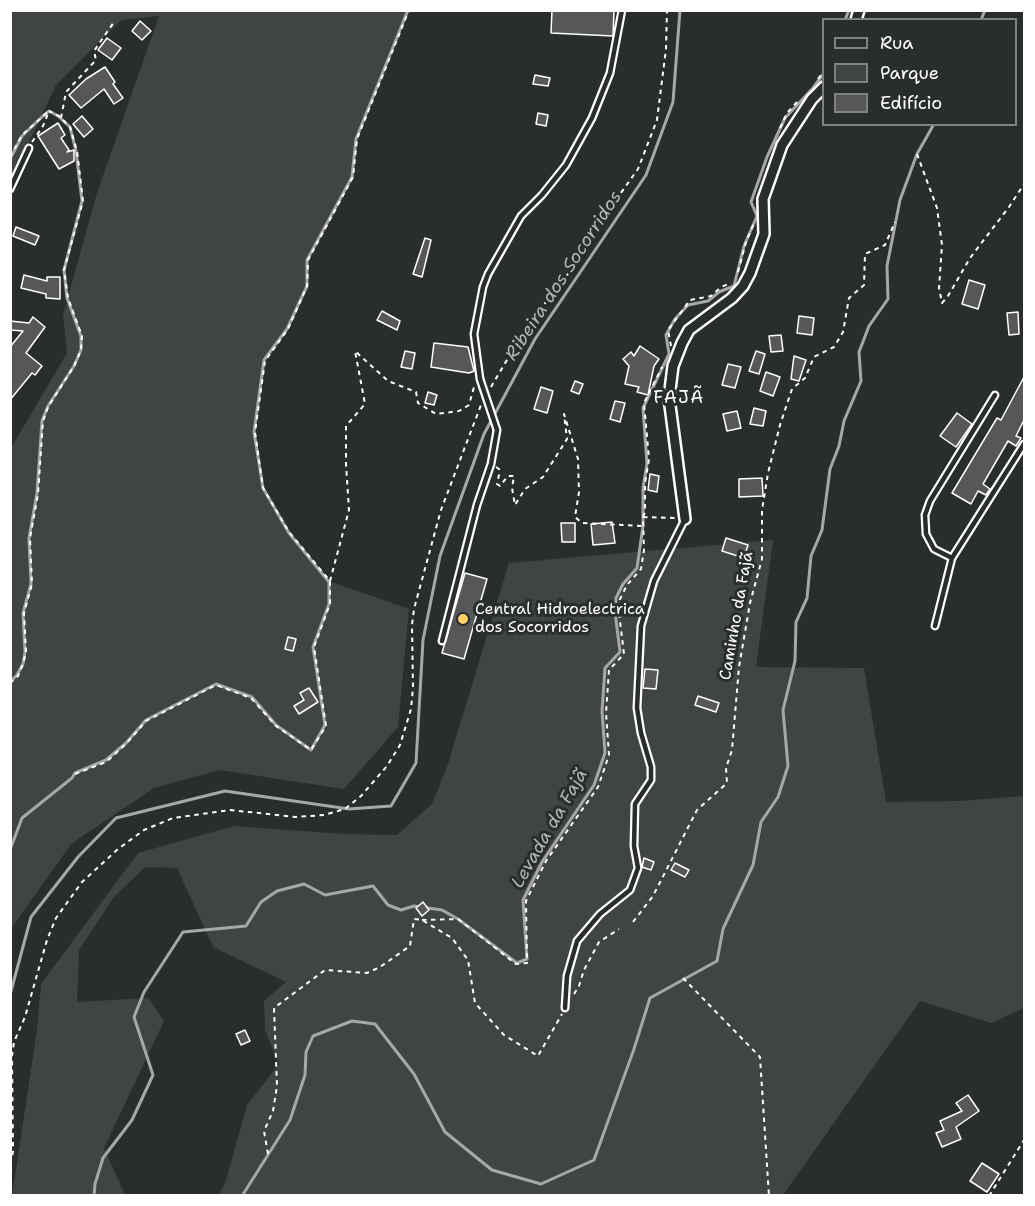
<!DOCTYPE html>
<meta charset="utf-8">
<style>
body{margin:0}
#map{position:relative;width:1035px;height:1206px;overflow:hidden;background:#2a2d2e;font-family:"Shantell Sans",sans-serif}
canvas{display:block}
.frame{position:absolute;inset:0;border:12px solid #fff;pointer-events:none}
.legend{position:absolute;left:822px;top:18px;width:195px;height:108px;box-sizing:border-box;background:#2a2d2e;border:2px solid #7f8182;margin:0;padding:8px 10px;list-style:none;font-size:18px;color:#fff}
.legend li{display:flex;align-items:center;gap:12px;height:30px}
.legend b{width:30px;border:2px solid #7f8182}
</style>
<div id="map">
<canvas width="1035" height="1206"></canvas>
<div class="frame"></div>
<ul class="legend">
<li><b style="height:8px;background:#2a2d2e"></b>Rua</li>
<li><b style="height:16px;background:#414445"></b>Parque</li>
<li><b style="height:16px;background:#555758"></b>Edifício</li>
</ul>
</div>
<script>
const c = document.querySelector('canvas').getContext('2d');
c.lineJoin = 'round';
function fillPath(path, color) { c.fillStyle = color; c.fill(path, 'evenodd'); }
const toPath = rows => new Path2D(rows.map(r => 'M' + r).join(''));
function trace(path, color, width, dash) { c.strokeStyle = color; c.lineWidth = width; c.lineCap = dash ? 'butt' : 'round'; c.setLineDash(dash || []); c.stroke(path); }
function label(font, color, halo, rows, align = 'center') {
  c.font = font + ' "Shantell Sans",sans-serif'; c.lineWidth = 6; c.setLineDash([]); c.textBaseline = 'middle'; c.strokeStyle = halo; c.fillStyle = color; for (const [text, x, y, turn = 0] of rows) {
    c.save(); c.translate(x, y); c.rotate((+turn || 0) * Math.PI / 180); c.textAlign = isNaN(turn) ? turn : align; if (halo) c.strokeText(text, 0, 0); c.fillText(text, 0, 0); c.restore();
  }
}
fillPath(toPath([
 [11,11,409,11,357,139,353,177,308,260,307,286,288,329,265,361,255,432,264,488,289,532,329,581,409,609,398,727,344,789,220,770,154,788,71,844,11,929,11,448,67,353,63,315,97,193,159,16,121,20,56,85,11,180],
 [773,540,756,667,864,668,886,802,959,801,1024,796,1024,1008,991,1023,920,1001,783,1195,219,1195,226,1180,247,1105,279,1064,265,1030,264,1001,286,982,213,947,177,868,145,867,114,897,79,950,77,1002,148,998,164,1021,104,1148,125,1195,12,1196,37,1030,41,984,138,853,234,826,344,834,397,835,432,804,447,767,509,563]
]), '#414445');
trace(toPath([
 [845,20,849,10],
 [981,20,985,10],
 [10,159,22,136,43,116,49,111,58,116,70,127,76,151,82,201,64,270,67,298,81,336,81,350,74,366,48,406,42,421,37,493,29,538,31,584,23,613,25,652,23,664,17,675,10,682],
 [10,850,22,818,72,778,75,773,106,760,126,743,146,720,216,684,252,697,276,725,311,750,325,725,313,647,329,604,329,582,289,533,263,488,254,432,264,360,287,329,307,286,307,260,352,177,356,139,408,10],
 [10,995,31,917,78,857,116,818,225,791,349,809,391,806,416,763,423,640,440,556,484,434,535,339,646,175,673,102,680,10],
 [94,1196,95,1184,103,1158,132,1120,153,1075,134,1017,144,992,183,932,246,926,261,902,277,891,304,884,325,895,373,886,388,905,401,910,414,906,442,910,458,919,517,963,527,959,523,900,542,862,594,785,605,753,602,711,605,668,620,652,615,612,616,598,623,584,637,568,643,526,643,488,647,464,643,408,669,354,666,335,675,319,688,305,708,301,719,292,734,286,744,246,757,216,751,202,767,157,785,118,813,88,824,73],
 [242,1196,290,1120,305,1075,306,1052,313,1036,352,1021,375,1024,414,1074,445,1132,492,1170,541,1184,594,1160,634,1049,650,998,717,961,723,929,753,865,761,822,778,797,788,766,783,710,795,661,796,622,807,598,811,556,822,530,830,469,839,446,844,421,861,381,859,352,869,326,888,299,887,266,900,200,917,154,934,124]
]), '#a6a7a7', 3);
const building = toPath([
 [552,10,614,10,613,36,551,33,552,10],
 [140,21,151,31,142,40,132,31,140,21],
 [107,38,121,48,112,60,98,50,107,38],
 [105,67,115,82,113,84,123,98,114,104,104,89,81,108,69,95,86,79,105,67],
 [535,75,550,78,548,86,533,84,535,75],
 [538,113,548,115,546,126,536,124,538,113],
 [82,116,93,129,84,137,73,124,82,116],
 [58,123,65,135,61,138,69,150,67,152,74,150,74,161,59,169,38,136,58,123],
 [16,227,39,236,35,245,13,236,16,227],
 [425,238,431,240,422,277,413,274,425,238],
 [24,275,47,281,47,277,60,277,60,299,46,298,46,294,21,288,24,275],
 [969,280,985,285,978,309,962,304,969,280],
 [382,311,400,321,397,330,377,320,382,311],
 [1018,312,1019,334,1009,335,1007,313,1018,312],
 [799,316,814,318,812,335,797,333,799,316],
 [33,317,45,327,26,353,42,366,35,375,32,373,10,400,10,347,23,331,10,330,10,321,29,323,33,317],
 [781,335,783,351,771,352,769,336,781,335],
 [434,343,468,347,474,371,469,373,431,367,434,343],
 [640,346,659,359,654,366,648,395,637,392,639,387,625,384,629,366,623,359,631,352,634,356,640,346],
 [405,351,415,353,412,369,401,367,405,351],
 [756,351,765,354,759,374,749,371,756,351],
 [794,356,806,360,799,381,791,379,794,356],
 [728,364,741,367,735,388,722,385,728,364],
 [766,372,780,377,773,396,760,391,766,372],
 [1024,377,1024,420,1016,436,1021,438,1016,446,1008,441,983,484,990,489,986,495,978,491,971,504,952,493,997,418,1001,420,1024,377],
 [575,381,583,384,579,394,571,391,575,381],
 [541,387,553,391,547,413,534,409,541,387],
 [428,392,437,395,434,405,425,403,428,392],
 [615,401,625,403,620,422,610,419,615,401],
 [754,408,766,411,763,426,750,424,754,408],
 [737,411,741,428,727,431,723,414,737,411],
 [957,413,972,424,956,447,940,436,957,413],
 [650,474,659,476,657,492,648,490,650,474],
 [762,478,763,496,739,497,739,479,762,478],
 [612,522,615,543,593,545,591,524,612,522],
 [561,523,575,523,575,542,562,542,561,523],
 [726,538,748,545,744,558,722,551,726,538],
 [465,573,487,579,464,659,442,653,465,573],
 [288,637,296,639,293,651,285,649,288,637],
 [645,669,658,670,656,689,643,688,645,669],
 [309,688,318,702,299,714,294,706,304,700,300,693,309,688],
 [698,696,719,703,716,712,695,705,698,696],
 [644,858,654,862,651,870,642,867,644,858],
 [675,863,689,870,685,877,671,870,675,863],
 [423,902,429,910,422,916,416,908,423,902],
 [245,1030,250,1041,241,1045,236,1034,245,1030],
 [968,1095,979,1111,956,1127,961,1139,942,1147,936,1133,944,1130,940,1121,962,1111,956,1103,968,1095],
 [982,1163,999,1174,987,1192,970,1181,982,1163]
]);
fillPath(building, '#555758');
trace(building, '#fff', 1.5);
const lane = toPath([
 [10,189,29,148],
 [480,379,474,334,483,287,488,274,521,216,542,195,566,165,592,118,610,73,622,10],
 [952,558,934,549,926,534,925,515,930,501,995,395],
 [935,626,952,558,1024,444],
 [442,641,477,505,491,464,497,430],
 [565,1008,567,976,577,941,600,914,630,890,638,868,634,846,635,804,651,780,651,767,641,733,637,708,641,626,654,581,685,519]
]);
const street = toPath([
 [856,20,859,10],
 [685,519,669,398,673,366,682,343,689,330,732,298,743,286,750,273,764,234,763,199,782,145,812,99,824,87]
]);
trace(lane, '#fff', 9);
trace(street, '#fff', 14);
trace(toPath([
 [818,79,824,71],
 [61,118,66,92,96,60,94,51,114,22],
 [780,128,787,113,798,101],
 [32,142,43,126,49,111],
 [917,154,937,208,942,245,939,288,942,303,948,296,970,258,1009,207,1024,184],
 [10,157,22,135,49,111],
 [738,272,746,242,754,223],
 [671,346,668,330,690,300,711,296,721,287,731,283],
 [491,387,527,326,571,270,613,204,638,169,657,120,666,49,667,10],
 [496,467,499,469,499,475,497,484,500,486,508,476,514,476,512,488,515,505,525,489,543,477,567,439,564,414,578,459,579,492,575,517,582,523,643,526],
 [643,517,676,518],
 [330,581,349,510,346,464,346,426,365,404,355,351,388,381,416,392,418,403,436,414,459,411,469,405,474,387],
 [10,683,18,676,23,664,26,652,24,613,32,584,30,538,38,494,43,421,48,407,74,366,81,350,82,336,68,298,64,270,83,201,77,151,70,127,59,116,49,111],
 [75,774,106,762,126,744,146,721,216,685,251,698,276,726,311,750,326,726,314,647,330,604,330,581,289,532,263,488,255,432,265,361,288,329,307,286,308,260,353,177,357,139,409,10],
 [422,920,458,919,516,964,527,963,526,901,546,861,598,787,609,755,606,713,609,670,624,654,619,613,620,599,627,585,641,569,644,550,643,517,645,512,645,483,649,459,644,403,662,367],
 [633,922,653,896,697,810,727,783,726,768,732,750,739,667,750,603,762,559,762,510,768,473,780,425,792,389,805,378,814,357,834,347,843,332,849,298,864,285,865,254,885,245,895,222],
 [683,978,760,1057,769,1196],
 [574,994,579,986,584,970,599,942,619,929],
 [268,1154,264,1131,273,1111,277,1086,274,1008,325,970,367,973,380,967,410,946,414,919,422,920,452,938,468,960,475,1003,504,1035,538,1056,562,1014],
 [10,1164,13,1152,12,1056,14,1042,25,1017,47,940,56,918,82,882,118,849,144,830,173,818,230,810,296,817,324,815,345,809,361,796,387,766,400,745,411,709,413,688,412,625,414,609,441,510,481,405],
 [989,1196,1024,1140]
]), '#fff', 2, [4.5, 4.5]);
trace(lane, '#2a2d2e', 4.5);
trace(street, '#2a2d2e', 9);
const laneBridge = toPath([
 [480,379,497,430]
]);
trace(laneBridge, '#fff', 9, []);
trace(laneBridge, '#2a2d2e', 4.5);
for (const [x, y, r, color] of [
 [463,619,6,"#ffd166"]
]) { const dot = new Path2D(); dot.arc(x, y, r, 0, 2 * Math.PI); c.fillStyle = color; c.fill(dot); trace(dot, '#2a2d2e', 2); }
label('16px', '#fff', '#2a2d2e', [
 ["Central Hidroelectrica",475,610],
 ["dos Socorridos",475,628]
], 'left');
label('16px', '#fff', '#2a2d2e', [
 ["Caminho da Fajã",737,616,-80]
]);
label('italic 18px', '#b4b6b6', '#2a2d2e', [
 ["Ribeira dos Socorridos",564,276,-57],
 ["Levada da Fajã",550,829,-60]
]);
c.letterSpacing = '1.5px';
label('18px', '#fff', '#2a2d2e', [
 ["FAJÃ",679,398]
]);
c.letterSpacing = '0px';
</script>
